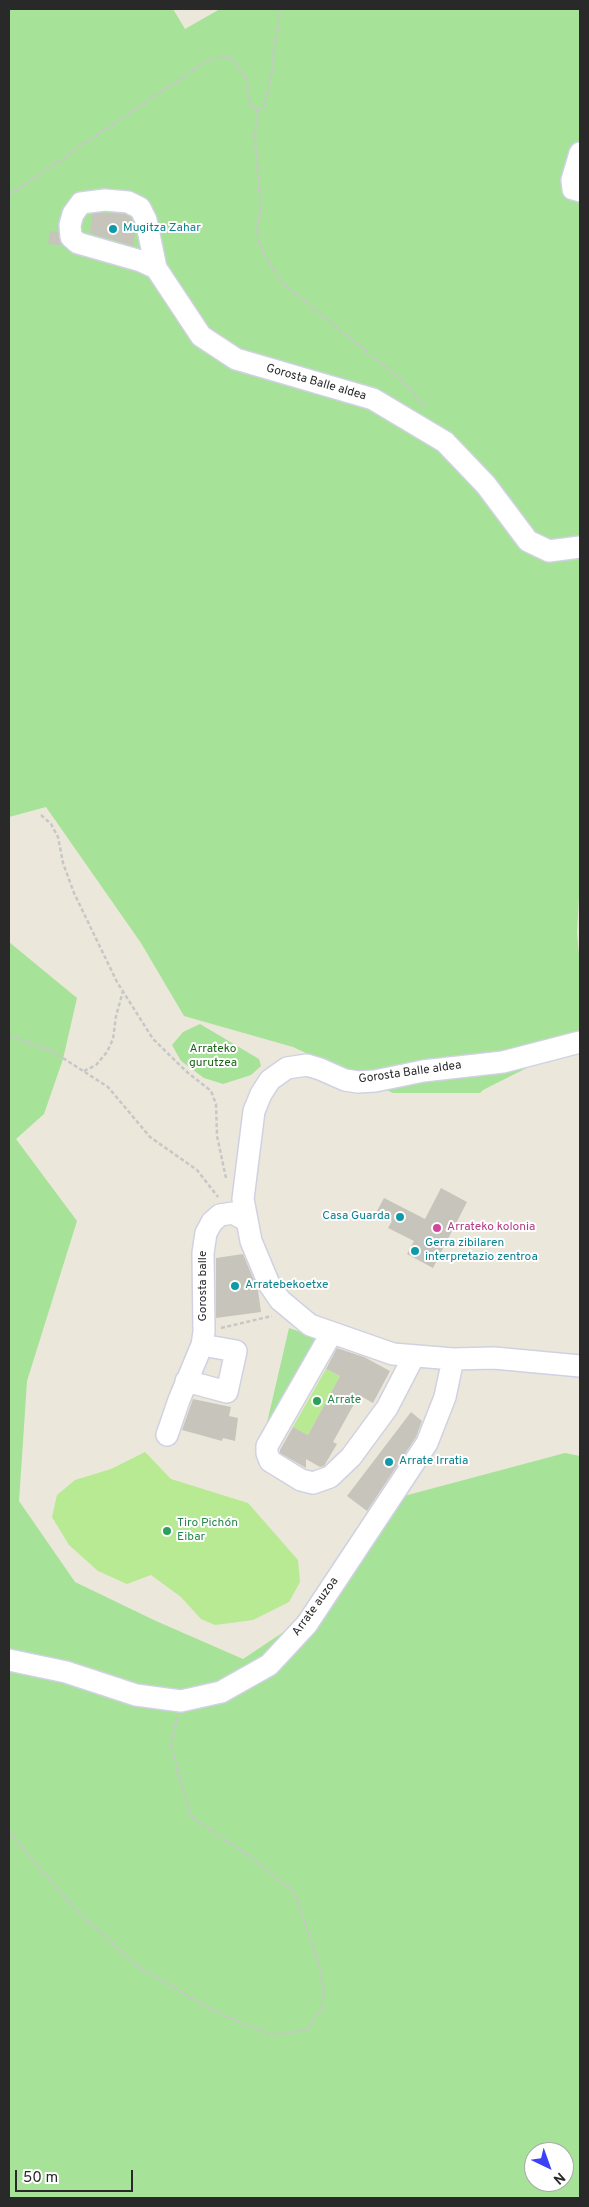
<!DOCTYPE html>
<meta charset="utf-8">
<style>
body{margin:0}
#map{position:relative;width:589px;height:2207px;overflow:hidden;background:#ece7db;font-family:Overpass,sans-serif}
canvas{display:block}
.frame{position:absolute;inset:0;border:10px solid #292929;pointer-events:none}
.north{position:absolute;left:524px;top:2142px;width:50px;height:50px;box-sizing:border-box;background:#fff;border:1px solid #a9a9a9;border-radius:50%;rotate:138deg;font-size:14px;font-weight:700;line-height:20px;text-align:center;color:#292929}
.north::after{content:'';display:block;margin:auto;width:18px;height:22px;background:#3b42f8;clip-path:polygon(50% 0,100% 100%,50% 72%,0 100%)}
.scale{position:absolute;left:15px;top:2170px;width:118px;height:22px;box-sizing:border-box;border:2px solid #292929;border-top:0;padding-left:6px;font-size:15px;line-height:18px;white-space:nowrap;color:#292929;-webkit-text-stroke:4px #fff;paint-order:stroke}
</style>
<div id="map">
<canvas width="589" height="2207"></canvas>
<div class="frame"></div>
<div class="north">N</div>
<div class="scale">50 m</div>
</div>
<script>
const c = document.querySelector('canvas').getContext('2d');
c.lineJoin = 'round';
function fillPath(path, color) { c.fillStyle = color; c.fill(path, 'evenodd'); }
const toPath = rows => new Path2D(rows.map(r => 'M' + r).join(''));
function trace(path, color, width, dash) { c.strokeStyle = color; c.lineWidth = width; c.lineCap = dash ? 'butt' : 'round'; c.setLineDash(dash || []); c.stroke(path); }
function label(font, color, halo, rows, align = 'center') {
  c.font = font + ' Overpass,sans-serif'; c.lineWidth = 4; c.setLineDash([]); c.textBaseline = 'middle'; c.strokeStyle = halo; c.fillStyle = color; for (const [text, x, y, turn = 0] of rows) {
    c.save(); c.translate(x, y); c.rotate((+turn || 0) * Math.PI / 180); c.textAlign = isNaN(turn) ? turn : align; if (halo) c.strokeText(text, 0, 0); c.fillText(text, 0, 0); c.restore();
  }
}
fillPath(toPath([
 [9,9,173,9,185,29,220,9,580,9,580,877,577,933,580,966,580,1041,483,1090,480,1093,393,1093,293,1047,184,1016,141,943,46,807,9,817],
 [9,942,77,998,63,1059,44,1114,16,1139,77,1221,27,1381,19,1501,75,1582,156,1621,243,1659,285,1631,404,1496,565,1453,580,1456,580,2198,9,2198],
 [534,2152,564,2152,564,2182,534,2182],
 [200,1024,259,1059,261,1066,251,1075,223,1084,204,1078,181,1061,172,1045,183,1032],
 [289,1328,316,1337,267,1442,263,1440]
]), '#a6e298');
fillPath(toPath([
 [326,1369,340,1376,308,1435,293,1427],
 [145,1452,171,1479,248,1503,298,1560,300,1582,289,1602,253,1620,215,1625,201,1619,181,1597,151,1575,127,1584,98,1571,69,1545,52,1517,57,1495,75,1480,111,1469]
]), '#b8e993');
fillPath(toPath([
 [105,213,124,214,131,217,135,231,133,246,90,233,92,214],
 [50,231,58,232,62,245,48,244],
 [441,1188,467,1202,433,1268,407,1254,414,1241,388,1228,392,1221,376,1213,384,1198,425,1219],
 [243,1254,258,1290,261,1312,216,1318,216,1258],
 [337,1348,364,1357,390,1371,373,1403,359,1395,333,1442,337,1444,324,1466,320,1467,306,1459,306,1468,280,1453,280,1450,293,1427,308,1435,340,1376,326,1369],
 [193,1399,231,1407,229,1416,238,1418,235,1441,223,1438,222,1441,182,1430],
 [411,1412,422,1421,416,1437,367,1511,347,1496]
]), '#c7c4bb');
const minor = toPath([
 [580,153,572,180,573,189,580,191],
 [156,268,141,261,78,243,71,237,70,225,73,214,81,203,105,200,128,202,140,208,146,220,156,268,201,336,236,359,373,399,445,442,486,485,528,541,549,551,580,547],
 [580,1042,503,1062,423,1071,375,1081,358,1082,345,1080,320,1069,307,1065,287,1068,270,1080,261,1094,254,1111,243,1199,251,1241,269,1284,280,1300,310,1325,393,1354,453,1359,494,1358,580,1366],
 [331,1334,267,1446,267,1453,270,1461,301,1480,313,1483,330,1477,351,1457,387,1408,414,1356],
 [202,1345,204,1332,203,1253,206,1233,212,1222,220,1215,233,1213,245,1220],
 [167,1435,179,1400,202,1345,236,1351,227,1392,186,1381],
 [9,1660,66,1672,136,1695,181,1701,221,1692,269,1665,307,1624,427,1443,445,1397,453,1359]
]);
trace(minor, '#d0d1e2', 24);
trace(toPath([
 [257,110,255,138,261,208,257,228,259,242,267,259,283,284,403,381,426,408],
 [9,195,199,66,212,59,229,57,238,66,246,78,250,105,257,110,264,107,272,71,274,49,279,21,278,9],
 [41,815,51,824,58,837,63,863,74,893,117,982,153,1039,187,1072,211,1091,216,1104,217,1136,226,1178],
 [9,1036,52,1051,108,1087,150,1137,197,1170,218,1197],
 [84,1071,96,1065,107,1052,113,1039,116,1016,123,991],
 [221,1328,272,1316],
 [9,1832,74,1908,136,1965,212,2010,271,2035,307,2030,322,2009,324,1992,318,1960,294,1892,245,1853,191,1817,171,1746,177,1718]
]), '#c7c7c7', 2.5, [4, 2.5]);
trace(minor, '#fff', 21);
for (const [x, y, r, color] of [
 [113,229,5,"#0f9aa8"],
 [400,1217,5,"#0f9aa8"],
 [437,1228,5,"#d1479c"],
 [415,1251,5,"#0f9aa8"],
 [235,1286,5,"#0f9aa8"],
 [317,1401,5,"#2e9e5b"],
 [389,1462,5,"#0f9aa8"],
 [167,1531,5,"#2e9e5b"]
]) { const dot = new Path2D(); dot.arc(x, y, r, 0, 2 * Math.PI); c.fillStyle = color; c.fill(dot); trace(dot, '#fff', 2); }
label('12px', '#0d838f', '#fff', [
 ["Mugitza Zahar",123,229],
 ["Casa Guarda",390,1217,"right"],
 ["Gerra zibilaren",425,1244],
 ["interpretazio zentroa",425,1258],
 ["Arratebekoetxe",245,1286],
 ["Arrate Irratia",399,1462]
], 'left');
label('12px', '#292929', '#fff', [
 ["Gorosta Balle aldea",316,383,16],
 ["Gorosta Balle aldea",410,1073,-8],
 ["Gorosta balle",204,1286,-90],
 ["Arrate auzoa",316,1607,-54]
]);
label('12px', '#1e651a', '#fff', [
 ["Arrateko",213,1050],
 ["gurutzea",213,1064]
]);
label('12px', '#b23c85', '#fff', [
 ["Arrateko kolonia",447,1228]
], 'left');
label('12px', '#27864d', '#fff', [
 ["Arrate",327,1401],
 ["Tiro Pichón",177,1524],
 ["Eibar",177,1538]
], 'left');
</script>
